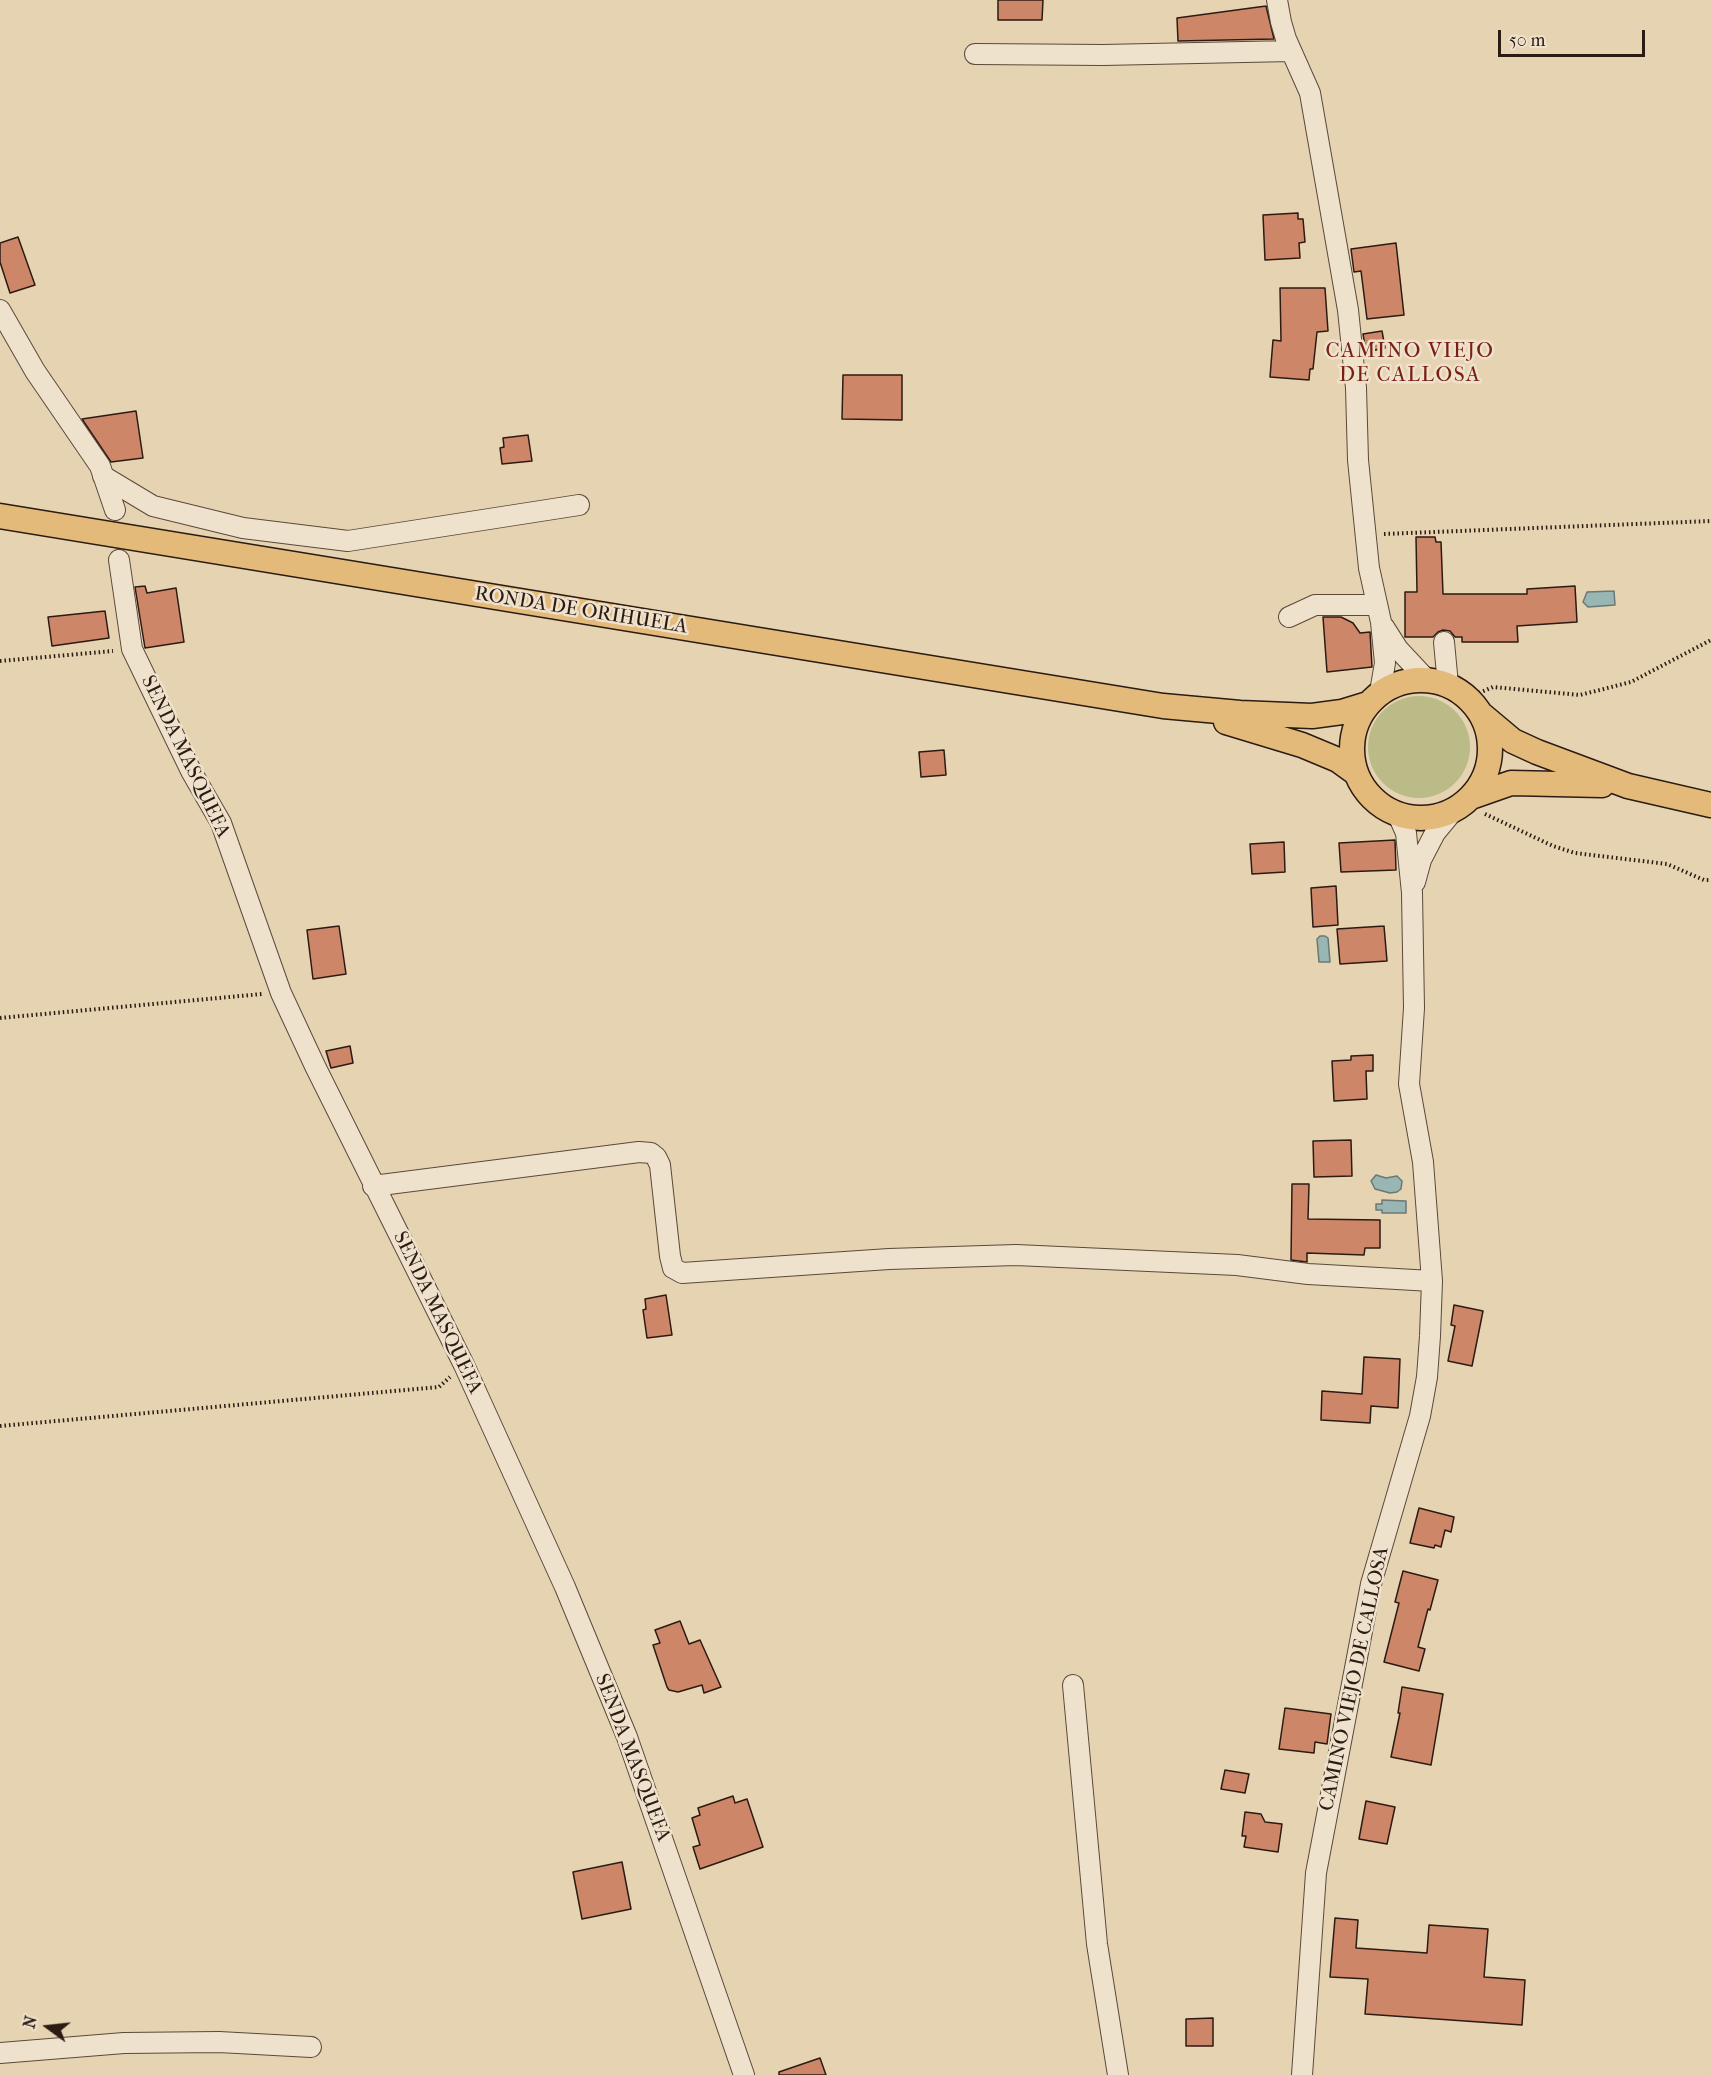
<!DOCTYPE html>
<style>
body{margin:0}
#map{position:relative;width:1711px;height:2075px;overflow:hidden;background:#e6d3b2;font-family:"IM FELL French Canon",serif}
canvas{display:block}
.north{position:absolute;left:18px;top:1997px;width:60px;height:60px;-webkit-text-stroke:4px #efe2cd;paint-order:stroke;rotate:285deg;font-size:16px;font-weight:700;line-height:24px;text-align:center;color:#2b1b13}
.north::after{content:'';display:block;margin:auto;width:21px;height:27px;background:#2b1b13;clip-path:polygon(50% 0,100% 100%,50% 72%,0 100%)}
.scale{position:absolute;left:1498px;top:30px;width:147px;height:27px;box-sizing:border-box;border:3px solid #2b1b13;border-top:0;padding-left:8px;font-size:18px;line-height:21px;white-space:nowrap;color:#2b1b13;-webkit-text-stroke:4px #efe2cd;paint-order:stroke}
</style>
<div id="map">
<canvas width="1711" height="2075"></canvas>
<div class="north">N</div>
<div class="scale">50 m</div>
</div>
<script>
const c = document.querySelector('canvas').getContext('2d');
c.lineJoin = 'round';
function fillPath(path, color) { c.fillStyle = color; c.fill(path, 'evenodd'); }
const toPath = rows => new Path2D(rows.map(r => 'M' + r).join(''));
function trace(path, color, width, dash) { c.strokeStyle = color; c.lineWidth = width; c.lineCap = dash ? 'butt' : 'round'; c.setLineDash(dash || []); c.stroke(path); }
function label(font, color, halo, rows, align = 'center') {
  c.font = font + ' "IM FELL French Canon",serif'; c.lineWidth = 5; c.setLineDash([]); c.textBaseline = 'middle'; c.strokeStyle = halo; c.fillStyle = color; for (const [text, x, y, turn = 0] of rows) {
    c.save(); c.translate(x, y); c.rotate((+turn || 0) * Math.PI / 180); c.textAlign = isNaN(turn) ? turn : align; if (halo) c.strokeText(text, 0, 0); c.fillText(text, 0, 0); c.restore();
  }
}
fillPath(toPath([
 '1368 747a51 51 0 1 1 102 0a51 51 0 1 1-102 0Z'
]), '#bb8');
const water = toPath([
 [1614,591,1615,605,1588,607,1583,602,1587,592,1614,591],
 [1320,936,1325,936,1328,938,1330,962,1319,962,1317,939,1320,936],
 [1376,1175,1386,1178,1397,1176,1402,1181,1401,1189,1397,1192,1390,1193,1375,1189,1371,1181,1376,1175],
 [1382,1200,1406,1201,1406,1213,1382,1213,1382,1210,1376,1210,1376,1204,1382,1204,1382,1200]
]);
fillPath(water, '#98b6b4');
trace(water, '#6c7874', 1.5);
const building = toPath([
 [998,0,1043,0,1042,20,998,20,998,0],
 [1266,6,1274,39,1178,41,1177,18,1266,6],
 [1298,213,1298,219,1303,219,1305,242,1299,243,1300,258,1265,260,1263,215,1298,213],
 [18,237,35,285,10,293,0,262,0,243,18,237],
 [1396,243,1404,315,1367,319,1361,271,1354,272,1351,249,1396,243],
 [1280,288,1325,288,1328,331,1317,332,1313,369,1310,369,1309,380,1270,377,1273,340,1281,341,1280,288],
 [1382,331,1385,348,1366,352,1363,334,1382,331],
 [843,375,902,375,902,420,842,419,843,375],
 [136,411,143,458,111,462,82,419,136,411],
 [528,435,532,461,502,464,500,448,504,447,503,438,528,435],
 [1416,537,1435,537,1436,542,1441,542,1443,594,1527,594,1527,589,1575,586,1577,622,1517,626,1518,642,1462,642,1462,637,1455,637,1450,631,1443,630,1438,632,1433,637,1405,637,1405,592,1417,592,1416,537],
 [145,586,147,593,176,588,184,642,145,648,135,587,145,586],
 [105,611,109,638,52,646,48,617,105,611],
 [1323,617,1341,617,1353,623,1360,633,1370,632,1372,667,1327,672,1323,617],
 [944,750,946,775,921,777,919,752,944,750],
 [1395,840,1396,870,1341,872,1339,843,1395,840],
 [1284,842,1285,872,1252,874,1250,844,1284,842],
 [1336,886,1338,925,1313,927,1311,888,1336,886],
 [339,926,346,974,313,979,307,930,339,926],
 [1384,926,1387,961,1340,964,1337,929,1384,926],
 [350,1046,353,1063,331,1068,326,1051,350,1046],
 [1373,1055,1373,1071,1366,1071,1367,1099,1334,1101,1332,1061,1351,1060,1351,1056,1373,1055],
 [1351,1140,1352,1176,1314,1177,1313,1141,1351,1140],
 [1292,1184,1309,1184,1308,1219,1380,1220,1380,1248,1365,1248,1364,1255,1307,1253,1307,1262,1291,1260,1292,1184],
 [666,1295,672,1335,647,1338,643,1310,646,1309,645,1299,666,1295],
 [1454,1305,1483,1311,1472,1366,1448,1361,1455,1326,1451,1325,1454,1305],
 [1364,1357,1400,1359,1398,1408,1371,1406,1370,1423,1321,1420,1322,1391,1362,1394,1364,1357],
 [1419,1508,1454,1517,1451,1532,1445,1530,1441,1547,1435,1545,1434,1548,1410,1543,1419,1508],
 [1403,1571,1438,1580,1430,1610,1428,1609,1418,1647,1425,1649,1419,1671,1384,1662,1399,1603,1395,1602,1403,1571],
 [680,1621,689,1644,700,1640,721,1687,704,1693,702,1685,678,1692,669,1690,667,1687,653,1645,660,1643,655,1630,680,1621],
 [1402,1687,1443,1694,1431,1765,1391,1757,1400,1713,1398,1713,1402,1687],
 [1285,1708,1331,1714,1327,1744,1315,1742,1314,1753,1279,1749,1285,1708],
 [1225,1770,1249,1774,1245,1793,1221,1789,1225,1770],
 [733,1796,735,1803,747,1799,763,1847,700,1869,693,1847,700,1845,692,1818,700,1815,698,1808,733,1796],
 [1366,1801,1395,1807,1387,1844,1359,1839,1366,1801],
 [1245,1812,1261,1814,1265,1822,1282,1824,1278,1852,1244,1847,1246,1836,1242,1836,1245,1812],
 [622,1862,631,1909,582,1919,573,1872,622,1862],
 [1335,1918,1358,1920,1356,1948,1427,1953,1429,1925,1488,1929,1484,1977,1525,1980,1522,2025,1365,2014,1368,1979,1330,1977,1335,1918],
 [1213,2018,1213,2046,1186,2046,1186,2019,1213,2018],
 [820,2058,826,2075,779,2075,779,2072,820,2058]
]);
fillPath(building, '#ce8669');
trace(building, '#2b1b13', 1.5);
const minor = toPath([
 [1277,0,1281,22,1286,39,1310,93,1348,310,1356,388,1358,460,1369,568,1381,622,1385,663,1380,692],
 [975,54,1103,55,1291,51],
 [0,310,35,371,100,466,115,510],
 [103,476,153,506,243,528,348,541,579,505],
 [119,560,132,649,191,771,221,823,281,993,315,1066,464,1365,565,1587,627,1737,744,2075],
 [1289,617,1315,605,1377,605],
 [1384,627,1398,649,1427,680],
 [1444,642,1448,685],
 [1415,882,1421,860,1435,833,1454,810],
 [373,1186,639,1152,651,1153,656,1157,660,1165,670,1256,673,1268,682,1273,889,1259,1016,1255,1237,1265,1308,1274,1432,1281],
 [1073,1685,1097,1944,1118,2075],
 [0,2053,124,2043,219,2042,311,2047],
 [1302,2075,1316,1873,1371,1584,1420,1416,1427,1377,1430,1336,1432,1281,1423,1162,1409,1084,1414,1008,1412,893,1406,833,1398,815]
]);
const major = toPath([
 [0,516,1163,706,1240,713,1312,716,1342,712,1368,704],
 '1352 749a69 69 0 1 1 138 0a69 69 0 1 1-138 0Z',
 [1482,715,1513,741,1537,752,1628,786,1711,805],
 [1226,722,1302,745,1338,760,1356,773],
 [1471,797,1511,783,1602,785]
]);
trace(minor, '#5a493b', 22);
trace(major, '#2b1b13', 27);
trace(toPath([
 [1384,534,1711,521],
 [0,661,113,651],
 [1479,693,1493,687,1580,695,1631,682,1711,640],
 [1485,814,1553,846,1575,853,1667,864,1704,880,1711,880],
 [0,1018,262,994],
 [0,1426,439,1387,450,1377]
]), '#2b1b13', 4, [1.5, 3]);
trace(minor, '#efe2cd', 20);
trace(major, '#e3ba79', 24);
label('20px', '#2b1b13', '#efe2cd', [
 ["RONDA DE ORIHUELA",581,611,9],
 ["SENDA MASQUEFA",185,757,64],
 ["SENDA MASQUEFA",437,1313,64],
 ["CAMINO VIEJO DE CALLOSA",1355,1679,-78],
 ["SENDA MASQUEFA",632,1758,69]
]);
c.letterSpacing = '1.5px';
label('21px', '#7a1f14', '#efe2cd', [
 ["CAMINO VIEJO",1410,352],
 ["DE CALLOSA",1410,376]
]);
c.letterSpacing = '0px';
</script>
